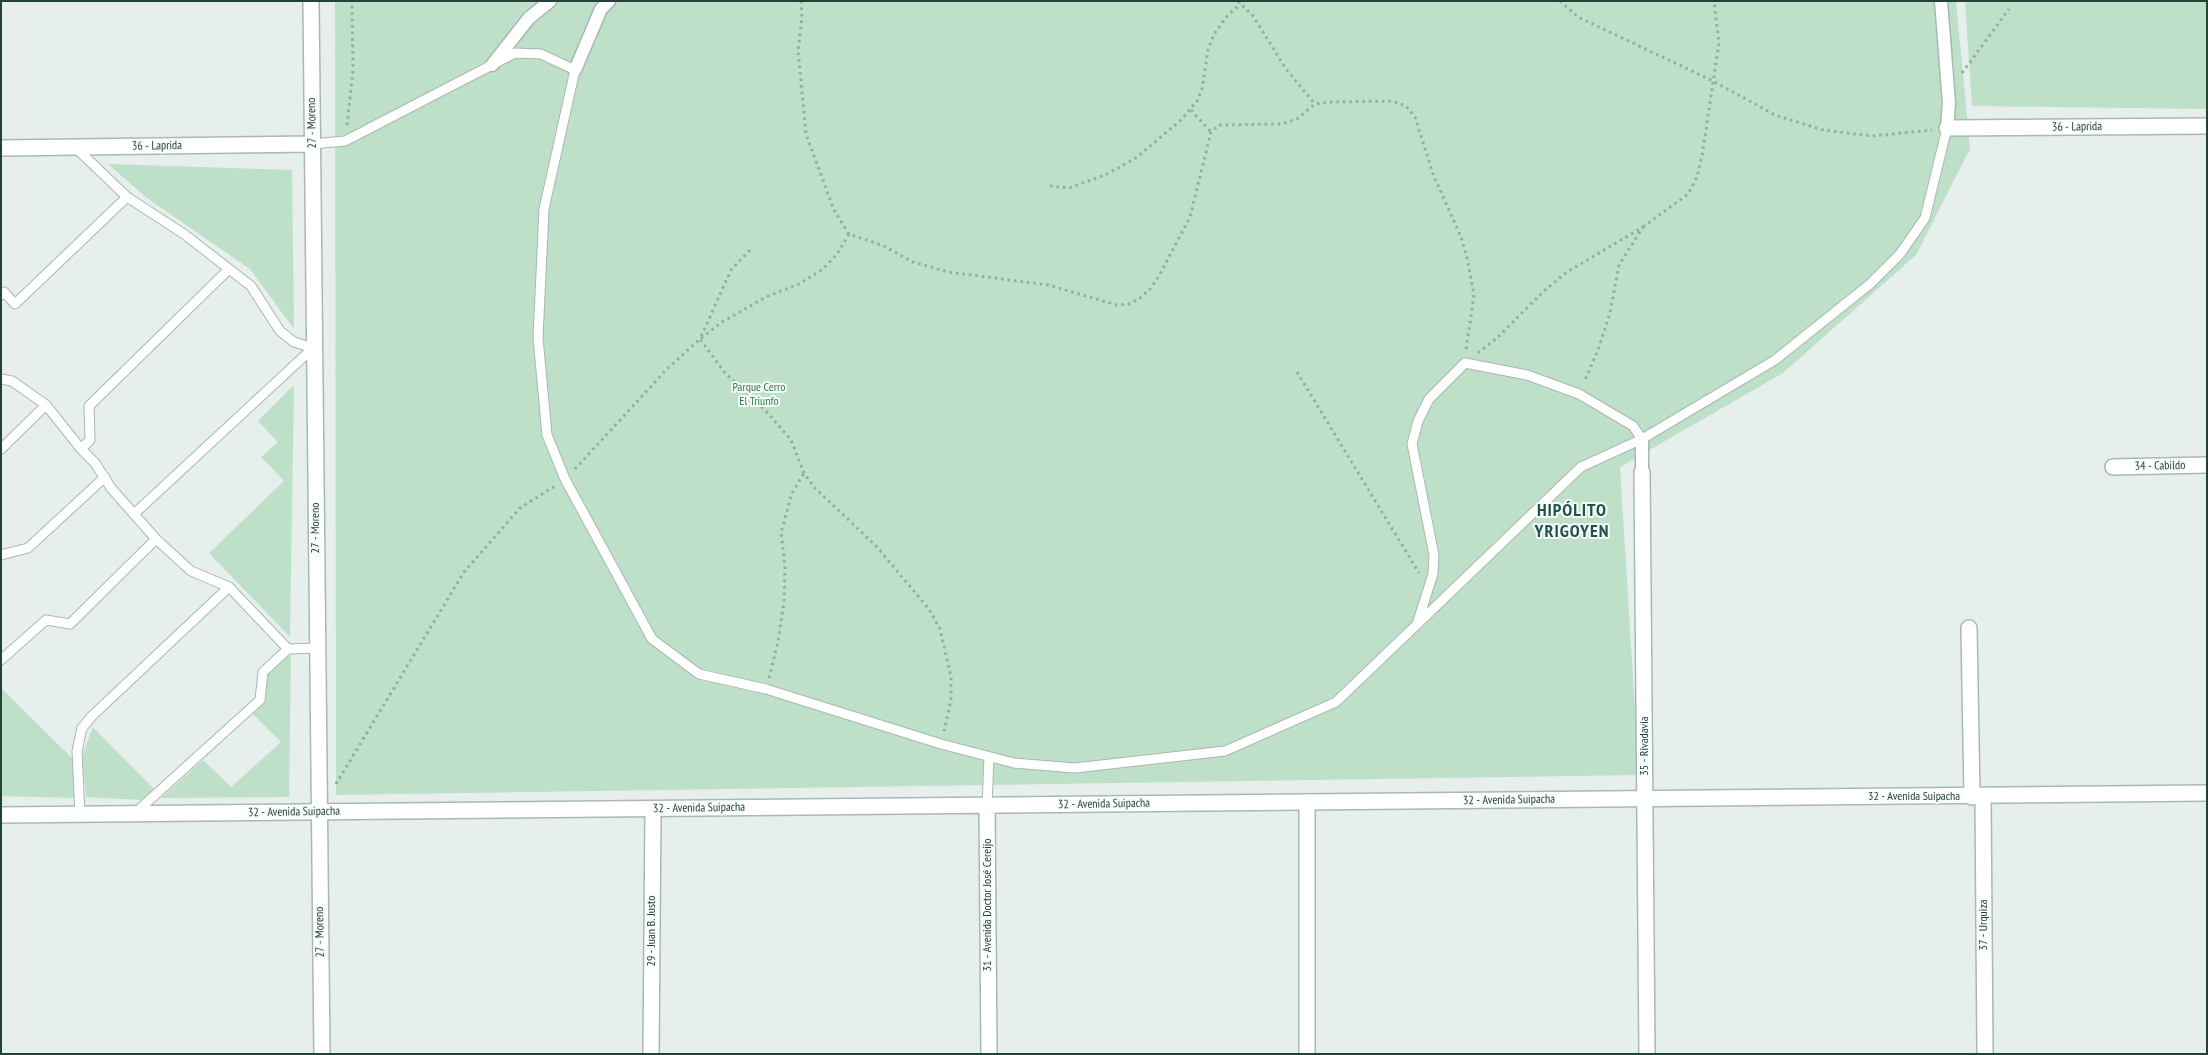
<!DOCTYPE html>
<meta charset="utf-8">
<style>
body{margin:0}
#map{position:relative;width:2208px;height:1055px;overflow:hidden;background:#e6efeb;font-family:"PT Sans Narrow",sans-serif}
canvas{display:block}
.frame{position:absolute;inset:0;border:2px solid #24423a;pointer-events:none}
</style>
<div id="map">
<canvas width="2208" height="1055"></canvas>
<div class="frame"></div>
</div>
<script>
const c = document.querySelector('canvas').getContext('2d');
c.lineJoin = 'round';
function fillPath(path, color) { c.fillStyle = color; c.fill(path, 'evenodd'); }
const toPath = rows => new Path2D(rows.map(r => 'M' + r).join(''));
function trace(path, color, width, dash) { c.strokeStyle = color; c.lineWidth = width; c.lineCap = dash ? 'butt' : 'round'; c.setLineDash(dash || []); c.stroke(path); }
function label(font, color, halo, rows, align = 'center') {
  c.font = font + ' "PT Sans Narrow",sans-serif'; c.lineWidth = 4; c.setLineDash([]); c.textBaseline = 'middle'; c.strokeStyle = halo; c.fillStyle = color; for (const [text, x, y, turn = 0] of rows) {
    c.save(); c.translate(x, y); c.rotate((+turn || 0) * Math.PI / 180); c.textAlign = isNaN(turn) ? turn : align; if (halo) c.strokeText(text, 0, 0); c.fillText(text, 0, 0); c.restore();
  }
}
fillPath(toPath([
 [335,1,1956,1,1970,149,1916,255,1783,373,1620,467,1639,775,336,795],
 [1965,1,2207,1,2207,109,1972,106],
 [108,164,292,170,294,329,250,269,147,198],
 [294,385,290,637,209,553,284,481,261,457,278,442,258,421],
 [287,655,291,656,289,797,161,798,203,760,231,787,281,742,252,713,265,702,267,675],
 [1,688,73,759,75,798,1,796],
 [93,727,154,789,141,800,86,797,82,756]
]), '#bfe0c8');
const service = toPath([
 [312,144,345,141,515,53,541,54,575,70,544,209,538,338,547,435,565,479,652,639,699,674,766,689,941,744,1014,763,1075,768,1225,751,1336,702,1581,467,1642,439,1775,360,1870,284,1900,254,1925,218,1947,128],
 [76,148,127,197,184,234,251,286,280,331,294,342,313,348],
 [1,295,4,292,15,304,127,197],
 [1,379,12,381,46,405,81,449,95,463,111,488,156,539,191,571,229,587,288,649,316,648],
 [1,449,46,405],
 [81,449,90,440,89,406,228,270],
 [134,514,313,348],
 [1,555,28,548,105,477],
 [1418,621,1433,574,1434,555,1412,444,1418,421,1429,399,1465,363,1527,375,1579,394,1633,426,1642,439],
 [1,660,46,620,70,624,156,539],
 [987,806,989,757],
 [134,814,260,700,263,672,288,649],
 [80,815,77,751,82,728,92,716,229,587]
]);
const pedestrian = toPath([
 [1941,1,1949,103,1947,128],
 [492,65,529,18,550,1],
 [575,70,601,9,609,1],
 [1642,439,1642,472]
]);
const minor = toPath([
 [311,1,322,1054],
 [1947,128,2207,126],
 [1,148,312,144],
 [2113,467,2207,465],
 [1642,472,1647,1054],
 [1969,628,1972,797],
 [1983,797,1985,1054],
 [1307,802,1307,1054],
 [651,1054,653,809]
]);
const tertiary = toPath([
 [987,806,989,1054],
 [1,815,2207,793]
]);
trace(service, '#a8b8b2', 11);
trace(pedestrian, '#a8b8b2', 15);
trace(minor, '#a8b8b2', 18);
trace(tertiary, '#a8b8b2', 18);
trace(toPath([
 [801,1,802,17,798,51,806,134,834,210,849,234,884,246,913,262,948,272,1048,285,1117,305,1129,304,1140,298,1150,289,1159,276,1190,217,1211,132,1219,125,1281,124,1297,119,1315,104,1331,102,1392,101,1406,106,1415,117,1433,174,1461,237,1467,258,1474,295,1466,350],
 [1238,1,1253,16,1286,69,1315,104],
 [1560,1,1578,17,1713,81,1775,115,1823,130,1872,136,1932,130],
 [1962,73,2009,9],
 [1191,110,1211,132],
 [347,125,353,70,352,1],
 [1050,186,1069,188,1105,175,1136,158,1181,120,1197,101,1202,89,1208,50,1214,34,1228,15,1241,4],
 [1643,227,1688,194,1697,177,1702,156,1719,43,1714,1],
 [750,250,731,270,700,339,725,373,768,413,791,440,804,473,815,488,876,546,929,609,940,629,951,677,951,700,944,731],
 [1478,353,1497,338,1545,290,1567,272,1643,227,1619,265,1610,313,1598,350,1584,382],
 [1297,372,1419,573],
 [575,469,666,370,700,339,722,322,766,297,799,284,823,269,837,254,849,234],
 [769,678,778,642,784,602,785,566,781,533,792,493,804,473],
 [336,784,464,572,520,508,555,486]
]), '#86b3a5', 3, [2.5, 4]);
trace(service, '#fff', 9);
trace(pedestrian, '#fff', 12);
trace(minor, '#fff', 15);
trace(tertiary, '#fff', 15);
label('12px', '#24423a', '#f7fbf9', [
 ["27 - Moreno",312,123,-91],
 ["36 - Laprida",2077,127,-1],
 ["36 - Laprida",157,146,-1],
 ["34 - Cabildo",2160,466,-1],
 ["27 - Moreno",316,528,-90],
 ["35 - Rivadavia",1645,746,-90],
 ["32 - Avenida Suipacha",1914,797],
 ["32 - Avenida Suipacha",1509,800,-1],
 ["32 - Avenida Suipacha",1104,804,-1],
 ["32 - Avenida Suipacha",699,808,-1],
 ["32 - Avenida Suipacha",294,812,-1],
 ["31 - Avenida Doctor José Cereijo",988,905,-90],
 ["37 - Urquiza",1984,925,-90],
 ["29 - Juan B. Justo",652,931,-90],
 ["27 - Moreno",320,932,-91]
]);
label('12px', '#2d7a4b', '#f7fbf9', [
 ["Parque Cerro",759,388],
 ["El Triunfo",759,402]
]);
c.letterSpacing = '1px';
label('bold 18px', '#1f5548', '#f7fbf9', [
 ["HIPÓLITO",1572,511],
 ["YRIGOYEN",1572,532]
]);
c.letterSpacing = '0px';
</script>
